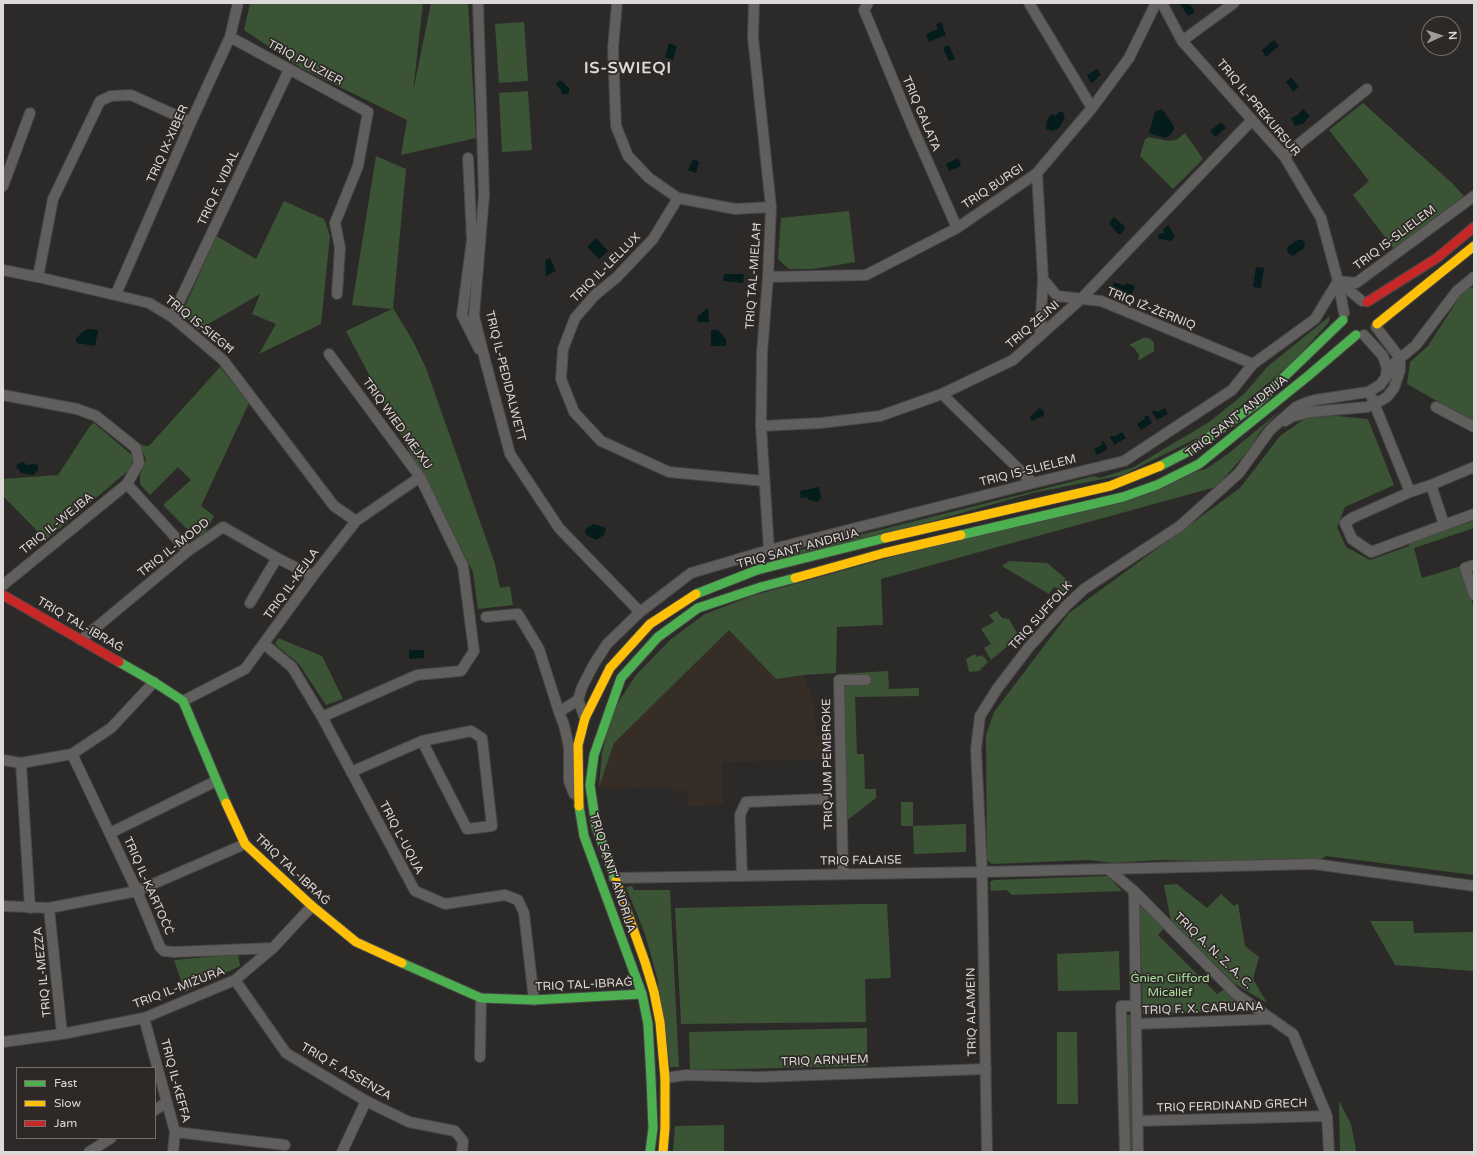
<!DOCTYPE html>
<meta charset="utf-8">
<style>
body{margin:0}
#map{position:relative;width:1477px;height:1155px;overflow:hidden;background:#2c2a28;font-family:"Varela Round",sans-serif}
canvas{display:block}
.frame{position:absolute;inset:0;border:4px solid #ddd9d8;pointer-events:none}
.legend{position:absolute;left:16px;top:1067px;width:140px;height:72px;box-sizing:border-box;background:#2e2926;border:1px solid #746f6d;margin:0;padding:5px 7px;list-style:none;font-size:12px;color:#ddd9d8}
.legend li{display:flex;align-items:center;gap:8px;height:20px}
.legend b{width:20px;border:1px solid #746f6d}
.north{position:absolute;left:1421px;top:16px;width:40px;height:40px;box-sizing:border-box;background:#2e2926;border:1px solid #746f6d;border-radius:50%;rotate:87deg;font-size:11px;font-weight:700;line-height:16px;text-align:center;color:#ddd9d8}
.north::after{content:'';display:block;margin:auto;width:14px;height:18px;background:#9f9c9a;clip-path:polygon(50% 0,100% 100%,50% 72%,0 100%)}
</style>
<div id="map">
<canvas width="1477" height="1155"></canvas>
<div class="frame"></div>
<ul class="legend">
<li><b style="height:5px;background:#4caf50"></b>Fast</li>
<li><b style="height:5px;background:#ffc107"></b>Slow</li>
<li><b style="height:5px;background:#c62828"></b>Jam</li>
</ul>
<div class="north">N</div>
</div>
<script>
const c = document.querySelector('canvas').getContext('2d');
c.lineJoin = 'round';
function fillPath(path, color) { c.fillStyle = color; c.fill(path, 'evenodd'); }
const toPath = rows => new Path2D(rows.map(r => 'M' + r).join(''));
function trace(path, color, width, dash) { c.strokeStyle = color; c.lineWidth = width; c.lineCap = dash ? 'butt' : 'round'; c.setLineDash(dash || []); c.stroke(path); }
function label(font, color, halo, rows, align = 'center') {
  c.font = font + ' "Varela Round",sans-serif'; c.lineWidth = 3.5; c.setLineDash([]); c.textBaseline = 'middle'; c.strokeStyle = halo; c.fillStyle = color; for (const [text, x, y, turn = 0] of rows) {
    c.save(); c.translate(x, y); c.rotate((+turn || 0) * Math.PI / 180); c.textAlign = isNaN(turn) ? turn : align; if (halo) c.strokeText(text, 0, 0); c.fillText(text, 0, 0); c.restore();
  }
}
fillPath(toPath([
 [729,630,776,679,804,675,815,706,816,736,829,735,830,759,722,762,723,804,688,806,687,791,672,791,671,787,608,789,599,787,614,743,636,718]
]), '#372d27');
fillPath(toPath([
 [250,3,423,3,413,92,431,3,468,3,476,138,401,155,407,120,301,68,244,30],
 [524,22,528,81,499,83,495,24],
 [528,91,532,150,502,152,499,93],
 [1363,103,1452,183,1464,196,1394,249,1353,195,1369,181,1329,130],
 [1185,133,1203,159,1173,189,1140,156,1145,139,1149,137,1168,141,1176,140],
 [376,156,406,169,393,308,413,341,426,368,495,564,500,588,510,586,513,605,478,609,473,572,346,331,392,309,352,305],
 [284,201,324,219,330,236,321,324,259,354,276,324,252,314,260,294,198,330,182,313,216,236,256,259],
 [849,211,855,262,813,269,789,269,778,259,781,218],
 [1474,287,1474,422,1407,384,1410,362,1428,346,1464,290],
 [1330,316,1329,322,1296,359,1213,430,1123,475,1033,493,781,564,780,555,1094,476,1100,478,1134,467,1209,422,1244,394,1267,367],
 [1143,338,1148,338,1152,340,1154,343,1154,351,1138,361,1139,355,1135,349,1129,345],
 [220,367,249,403,201,506,214,516,205,533,195,537,163,505,191,480,178,467,150,495,140,484,140,475,146,460,140,445,149,446],
 [1281,410,1262,429,1250,449,1216,487,881,579,883,625,837,627,836,673,804,675,776,679,729,630,614,743,599,787,602,753,612,712,636,675,671,639,705,614,752,596,1206,469,1229,453],
 [1337,416,1368,419,1394,485,1345,507,1337,527,1346,547,1370,560,1409,546,1409,541,1474,521,1474,528,1414,548,1422,578,1461,566,1474,609,1474,875,1326,856,1314,864,1159,860,1113,863,1089,860,992,864,987,860,986,741,986,735,994,712,1069,613,1240,488,1280,436,1307,417],
 [94,423,134,457,129,470,46,540,3,496,3,479,58,475,90,426],
 [1009,561,1047,563,1070,582,1072,587,1064,592,1054,587,1049,594,1002,566],
 [997,611,1002,618,1009,619,1018,635,1017,638,991,660,984,648,991,644,981,629,994,622,989,615],
 [278,638,322,656,343,699,326,705,299,664,275,644],
 [975,654,977,657,982,655,988,662,979,671,969,672,966,659],
 [888,671,889,689,919,688,919,696,855,697,857,754,864,754,865,789,876,789,876,798,845,822,841,674],
 [901,802,913,802,913,826,966,824,966,852,914,854,913,826,901,826],
 [1108,876,1122,891,1012,895,1006,890,991,891,990,882,994,880],
 [1177,884,1207,908,1221,894,1234,906,1238,903,1245,946,1259,957,1253,979,1267,1003,1235,984,1171,922,1164,885],
 [632,886,634,890,670,890,679,1067,670,1067,657,977,645,934,626,887],
 [862,904,887,904,891,978,865,979,866,1022,681,1024,675,908],
 [1139,905,1164,928,1158,935,1217,994,1225,989,1249,1011,1143,1014],
 [1370,921,1413,921,1414,933,1474,932,1474,971,1395,965],
 [1119,951,1120,990,1058,991,1057,954],
 [238,954,240,966,185,992,174,960],
 [1123,1015,1132,1015,1135,1152,1126,1152],
 [867,1028,867,1066,690,1070,689,1032],
 [1057,1032,1077,1032,1078,1104,1057,1104],
 [1339,1101,1351,1124,1356,1149,1355,1152,1340,1152],
 [724,1125,724,1152,673,1152,675,1126]
]), '#3b5435');
fillPath(toPath([
 [1189,3,1195,12,1188,16,1180,4],
 [941,22,946,35,929,42,926,34,938,29,936,24],
 [1274,40,1279,46,1266,57,1262,50],
 [669,43,677,46,673,60,665,57],
 [949,45,955,59,949,61,943,48],
 [1097,69,1101,75,1097,77,1097,79,1091,83,1087,75],
 [1291,77,1299,87,1293,92,1286,82],
 [558,81,562,81,569,88,569,93,566,95,562,94,561,90,557,86,556,83],
 [1162,109,1174,126,1174,130,1169,136,1165,138,1149,133,1155,112],
 [1303,109,1310,116,1303,124,1295,126,1291,118,1298,115],
 [1059,112,1063,112,1065,118,1059,128,1052,131,1046,129,1047,120,1052,114,1055,116],
 [1221,122,1226,128,1215,137,1210,131],
 [958,158,961,166,949,171,946,164],
 [693,159,699,162,696,173,688,170],
 [1114,217,1125,227,1124,230,1121,234,1118,234,1109,223],
 [1168,225,1175,236,1171,241,1159,239,1158,234,1164,233,1163,230],
 [596,238,608,251,599,259,587,247],
 [1298,240,1303,240,1305,244,1304,248,1293,256,1289,254,1287,251,1288,246],
 [550,258,556,271,546,276,545,260],
 [1256,267,1264,268,1261,288,1253,287],
 [724,274,744,274,743,283,723,281],
 [1114,282,1125,286,1126,283,1135,286,1130,300,1110,292],
 [708,308,709,322,697,322,698,316],
 [88,329,98,330,95,346,77,343,76,341,76,339,82,332],
 [711,330,718,330,726,339,726,346,711,346],
 [1039,408,1044,411,1044,414,1043,416,1032,421,1030,419,1030,417],
 [1165,408,1168,414,1157,420,1152,412,1155,410,1157,412],
 [1148,415,1152,423,1141,430,1137,424,1145,419,1144,417],
 [1122,432,1126,438,1114,445,1110,437,1113,435,1114,437],
 [1104,441,1108,449,1097,455,1094,449,1102,445,1101,442],
 [24,462,26,465,34,464,38,465,38,470,33,475,21,473,16,466,19,463],
 [819,487,821,497,820,500,816,502,809,500,807,497,801,498,800,491],
 [594,524,606,528,604,535,596,540,586,535,585,531,586,528],
 [409,650,424,650,424,658,409,659]
]), '#041c1c');
const street = toPath([
 [478,3,484,195,474,316,485,360,510,454,559,528,640,612],
 [617,3,613,48,616,126,628,156,649,178,678,198,735,209,771,207],
 [754,3,753,37,771,207,768,277,762,353,761,426,769,550],
 [868,3,864,10,912,126,957,228],
 [1029,3,1092,108],
 [1162,3,1182,41,1284,156,1321,218,1338,281,1344,313],
 [230,37,368,112,358,166,335,223,340,248,337,294],
 [1182,41,1234,3],
 [1284,156,1367,89],
 [468,158,472,240,462,315,479,349],
 [1037,173,1043,279,1057,296,1101,301,1253,364],
 [3,186,30,113],
 [678,198,653,239,616,278,595,295,575,318,563,349,561,379,574,412,601,441,669,472,764,481],
 [3,270,38,277,149,303,172,317,223,360,334,506,356,521],
 [38,277,53,199,100,101,111,96,131,95,191,122],
 [768,277,866,275,957,228,1037,173,1092,108,1129,58,1156,3],
 [1338,281,1356,283,1474,196],
 [1338,281,1362,301],
 [116,294,191,122,230,37,238,3],
 [172,317,289,70],
 [1376,327,1400,358],
 [1040,335,1043,279],
 [1364,335,1383,356,1387,368,1386,375],
 [942,394,1033,483],
 [3,395,77,409,96,416,136,448,139,463,127,484,3,585],
 [1372,398,1410,492],
 [1436,407,1474,427],
 [1285,421,1291,417,1310,412,1367,407,1375,404,1387,397,1394,388,1400,370,1400,358],
 [761,426,821,423,880,416,942,394,1013,360,1082,298,1252,120],
 [1474,467,1431,485,1410,492,1352,518,1345,523,1352,539,1371,552,1474,514],
 [127,484,188,551],
 [1431,485,1444,524],
 [1474,565,1465,568,1474,595],
 [250,603,277,558],
 [486,617,518,614,539,649,559,712,564,725,569,747,569,781,574,794],
 [81,640,188,551,223,527,277,558,313,576],
 [264,644,292,667,322,717,415,891,445,904,505,895,518,900,524,913,534,1000],
 [183,701,245,669,313,576,356,521,420,477],
 [559,712,578,700],
 [322,717,417,675,461,671,474,651,463,566,420,477,329,354],
 [585,718,578,700,582,687,594,664,607,644,640,612,691,573,769,550,1033,483,1124,461,1232,390,1253,364,1315,319,1338,281],
 [72,754,137,891,160,947,164,951,174,952,273,948],
 [3,760,21,763,72,754,111,728,154,682],
 [21,763,30,908],
 [351,772,422,741,471,731,482,738,492,826,467,829,422,741],
 [110,833,216,781],
 [1108,869,1134,891,1236,994,1293,1034,1327,1116,1329,1152],
 [843,874,839,680,866,680],
 [742,876,740,815,746,802,823,799],
 [614,878,982,872,1314,864,1474,886],
 [1134,891,1138,1152],
 [3,906,49,908,137,891,245,844],
 [49,908,62,1034],
 [235,980,286,1053,366,1101,409,1122,455,1131,463,1141,462,1152],
 [144,1018,175,1132,173,1152],
 [1136,1024,1272,1019],
 [3,1042,62,1034,144,1018,235,980,273,948,312,906],
 [480,1057,481,998],
 [665,1078,686,1075,758,1077,986,1069],
 [155,1110,167,1102],
 [1138,1121,1327,1116],
 [175,1132,285,1145],
 [89,1152,111,1138],
 [342,1152,366,1101],
 [987,1152,982,872,976,749,980,716,997,689,1029,647,1067,605,1084,589,1180,526,1239,473,1270,430,1296,407,1305,403,1315,400,1368,392,1380,385,1389,373,1392,365,1416,345,1457,291,1474,277],
 [1125,1152,1121,1006,1136,1006]
]);
const fast = toPath([
 [1160,466,1191,450,1257,403,1343,320],
 [961,535,1123,497,1157,485,1199,464,1308,376,1356,335],
 [696,594,757,570,885,538],
 [119,662,154,682,183,701,226,803],
 [579,806,584,836,642,994,648,1024,651,1079,653,1128,650,1152],
 [616,881,596,826,590,785,594,755,621,678,658,637,698,608,761,587,795,578],
 [402,963,481,998,534,1000,642,994]
]);
const slow = toPath([
 [1377,324,1474,246],
 [885,538,1110,486,1160,466],
 [795,578,884,553,961,535],
 [226,803,245,844,312,906,356,942,402,963],
 [579,806,578,745,585,718,610,668,650,624,696,594],
 [616,881,645,962,654,992,660,1022,665,1078,665,1128,663,1152]
]);
const jam = toPath([
 [1367,302,1437,258,1474,227],
 [3,595,119,662]
]);
trace(street, '#474645', 12);
trace(fast, '#474645', 11);
trace(slow, '#474645', 11);
trace(jam, '#474645', 11);
trace(street, '#605f5e', 10);
trace(fast, '#4caf50', 9);
trace(slow, '#ffc107', 9);
trace(jam, '#c62828', 9);
label('12px', '#ddd9d8', '#2e2926', [
 ["TRIQ PULZIER",305,63,28],
 ["TRIQ IL-PREKURSUR",1258,108,50],
 ["TRIQ GALATA",921,114,67],
 ["TRIQ IX-XIBER",168,144,-66],
 ["TRIQ BURGI",993,187,-34],
 ["TRIQ F. VIDAL",219,188,-65],
 ["TRIQ IS-SLIELEM",1395,238,-37],
 ["TRIQ IL-LELLUX",606,268,-45],
 ["TRIQ TAL-MIELAĦ",754,276,-86],
 ["TRIQ IŻ-ŻERNIQ",1151,309,22],
 ["TRIQ IS-SIEGĦ",199,325,39],
 ["TRIQ ŻEJNI",1033,325,-41],
 ["TRIQ IL-PEDIDALWETT",505,376,76],
 ["TRIQ SANT' ANDRIJA",1237,417,-38],
 ["TRIQ WIED MEJXU",397,424,54],
 ["TRIQ IS-SLIELEM",1028,471,-14],
 ["TRIQ IL-WEJBA",57,524,-39],
 ["TRIQ IL-MODD",174,548,-38],
 ["TRIQ SANT' ANDRIJA",798,549,-15],
 ["TRIQ IL-KEJLA",292,584,-54],
 ["TRIQ SUFFOLK",1041,616,-48],
 ["TRIQ TAL-IBRAĠ",80,625,30],
 ["TRIQ JUM PEMBROKE",828,764,-91],
 ["TRIQ L-UQIJA",401,838,62],
 ["TRIQ FALAISE",861,861,-1],
 ["TRIQ TAL-IBRAĠ",292,870,43],
 ["TRIQ SANT' ANDRIJA",612,873,72],
 ["TRIQ IL-KARTOĊĊ",148,886,66],
 ["TRIQ A. N. Z. A. C.",1213,951,44],
 ["TRIQ IL-MEZZA",43,972,-96],
 ["TRIQ TAL-IBRAĠ",584,985,-3],
 ["TRIQ IL-MIŻURA",179,988,-21],
 ["TRIQ F. X. CARUANA",1203,1009,-2],
 ["TRIQ ALAMEIN",972,1012,-91],
 ["TRIQ ARNHEM",825,1061,-2],
 ["TRIQ F. ASSENZA",346,1072,30],
 ["TRIQ IL-KEFFA",175,1081,75],
 ["TRIQ FERDINAND GRECH",1232,1106,-2]
]);
label('12px', '#a9e59d', '#2e2926', [
 ["Ġnien Clifford",1170,979],
 ["Micallef",1170,993]
]);
c.letterSpacing = '1px';
label('bold 16px', '#ddd9d8', '#2e2926', [
 ["IS-SWIEQI",628,69]
]);
c.letterSpacing = '0px';
</script>
